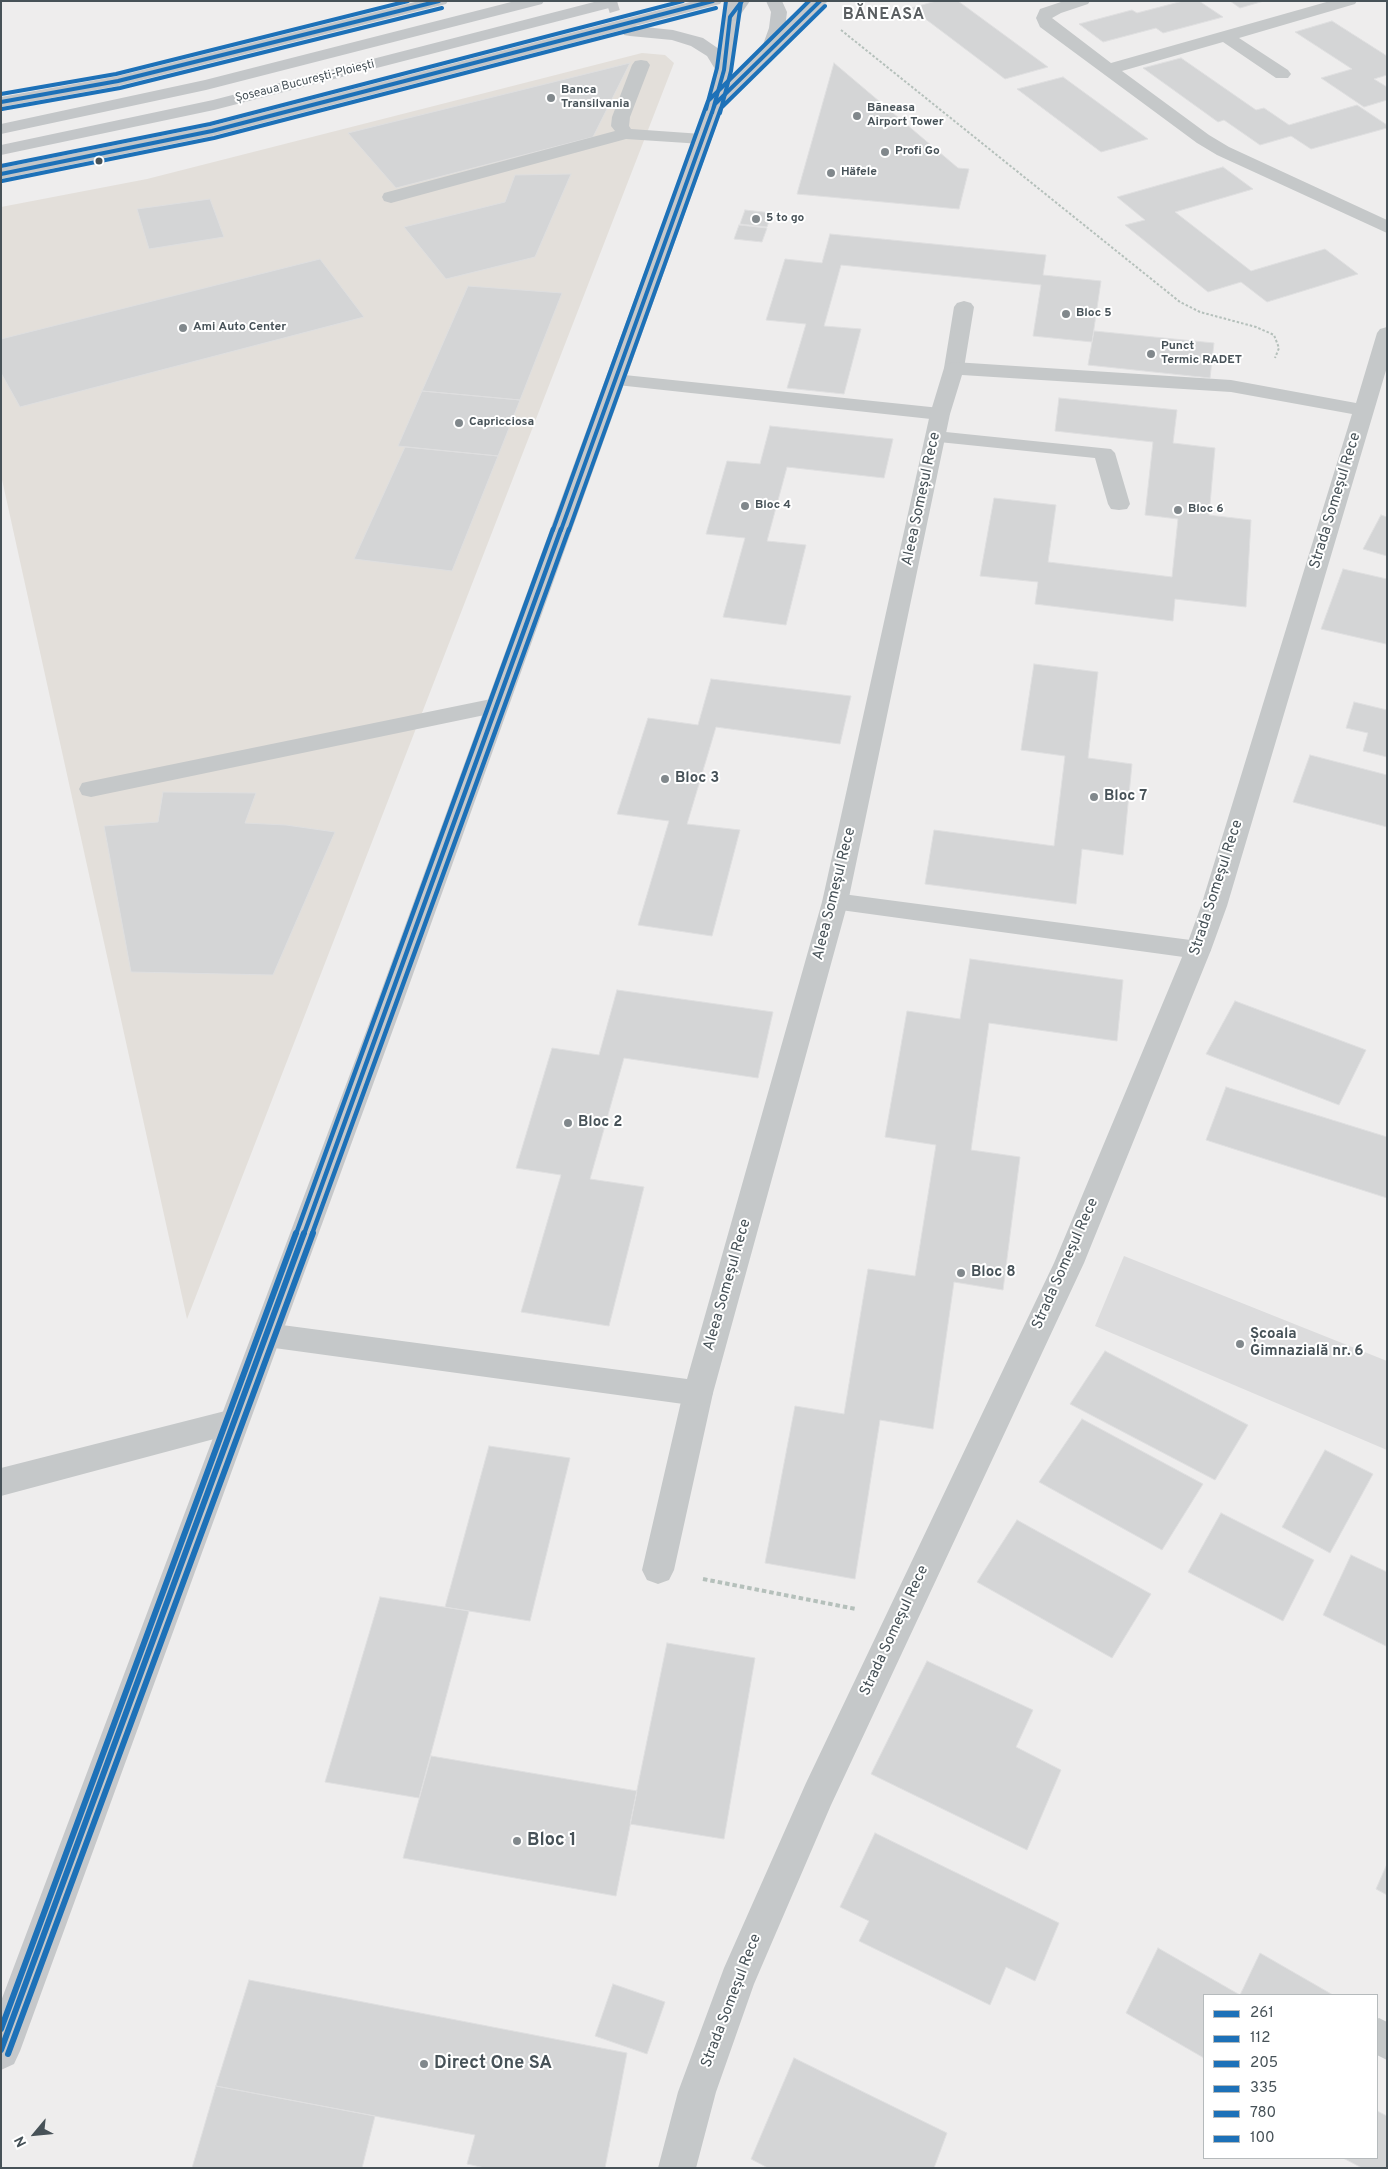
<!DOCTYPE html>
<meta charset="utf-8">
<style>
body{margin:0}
#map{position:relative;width:1388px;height:2169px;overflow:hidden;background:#eeeded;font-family:Overpass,sans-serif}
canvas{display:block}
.frame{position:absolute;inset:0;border:2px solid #475258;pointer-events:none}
.legend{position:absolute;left:1203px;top:1994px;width:175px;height:165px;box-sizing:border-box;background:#fff;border:1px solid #b5babc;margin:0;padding:6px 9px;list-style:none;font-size:15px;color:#475258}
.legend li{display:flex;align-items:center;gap:10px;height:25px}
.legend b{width:25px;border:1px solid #b5babc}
.north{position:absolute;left:10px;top:2109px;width:50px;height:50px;-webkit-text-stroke:4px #fff;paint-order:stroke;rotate:242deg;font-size:14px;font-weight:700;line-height:20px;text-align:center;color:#475258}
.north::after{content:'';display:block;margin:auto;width:18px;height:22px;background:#475258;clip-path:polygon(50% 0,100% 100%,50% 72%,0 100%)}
</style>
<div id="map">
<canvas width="1388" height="2169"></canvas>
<div class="frame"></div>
<ul class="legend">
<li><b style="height:6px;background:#1d71b8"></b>261</li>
<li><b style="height:6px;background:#1d71b8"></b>112</li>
<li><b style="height:6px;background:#1d71b8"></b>205</li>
<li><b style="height:6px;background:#1d71b8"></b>335</li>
<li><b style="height:6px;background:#1d71b8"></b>780</li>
<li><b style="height:6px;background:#1d71b8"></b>100</li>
</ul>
<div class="north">N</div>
</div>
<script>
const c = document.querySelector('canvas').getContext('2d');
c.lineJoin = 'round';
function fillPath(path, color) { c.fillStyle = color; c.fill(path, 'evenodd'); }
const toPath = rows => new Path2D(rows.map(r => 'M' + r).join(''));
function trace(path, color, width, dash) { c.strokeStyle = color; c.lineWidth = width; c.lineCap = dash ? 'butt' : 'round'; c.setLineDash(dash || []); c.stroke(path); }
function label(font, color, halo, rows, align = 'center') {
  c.font = font + ' Overpass,sans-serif'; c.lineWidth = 4; c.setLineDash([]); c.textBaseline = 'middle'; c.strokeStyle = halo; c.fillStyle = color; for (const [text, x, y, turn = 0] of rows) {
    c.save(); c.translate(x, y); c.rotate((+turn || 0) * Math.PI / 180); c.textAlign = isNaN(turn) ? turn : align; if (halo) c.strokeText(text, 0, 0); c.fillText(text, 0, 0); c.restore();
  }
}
fillPath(toPath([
 [642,53,665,55,674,63,187,1319,1,475,1,207,147,179]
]), '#e3dfda');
fillPath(toPath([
 [1124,1256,1387,1361,1387,1450,1095,1326]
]), '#dcdcdd');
const building = toPath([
 [936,1,958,1,1048,67,1005,79,911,8,936,1],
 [1183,1,1199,1,1223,17,1163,33,1156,28,1103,42,1079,24,1132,10,1137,13,1183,1],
 [1230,1,1264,1,1240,8,1230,1],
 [1332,21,1387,56,1387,75,1374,79,1387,87,1387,100,1364,107,1321,78,1352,69,1295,32,1332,21],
 [1181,58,1256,110,1264,108,1289,125,1357,105,1387,125,1387,128,1311,149,1291,136,1260,145,1224,120,1218,122,1143,68,1181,58],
 [630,63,593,137,396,188,348,133,630,63],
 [834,63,958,168,969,169,959,209,797,194,834,63],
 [1063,77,1148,139,1101,152,1017,89,1063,77],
 [1223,167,1253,189,1175,212,1251,271,1325,249,1358,274,1267,302,1241,282,1208,292,1125,225,1145,220,1117,197,1223,167],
 [571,174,535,257,446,279,404,227,505,202,515,175,571,174],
 [210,199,224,237,149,249,137,209,210,199],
 [745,210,772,213,767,227,740,224,745,210],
 [739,225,767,228,762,242,734,239,739,225],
 [830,234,1046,255,1043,275,1101,281,1092,342,1033,336,1041,285,841,265,824,326,861,329,844,394,787,388,806,324,766,320,785,259,822,263,830,234],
 [320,259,364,317,20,407,1,373,1,339,320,259],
 [468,286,562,293,520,400,422,391,468,286],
 [1094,331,1214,343,1210,378,1088,365,1094,331],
 [422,391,520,400,498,456,398,446,422,391],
 [1059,398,1177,410,1173,443,1215,448,1209,515,1251,520,1246,607,1175,599,1173,621,1035,604,1038,582,980,576,994,498,1056,505,1048,562,1172,577,1178,519,1145,515,1153,442,1055,431,1059,398],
 [770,426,893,439,884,478,787,467,767,541,806,545,786,625,723,617,745,538,706,534,727,461,760,464,770,426],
 [405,447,498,456,452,571,354,559,405,447],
 [1381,515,1387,517,1387,556,1363,549,1381,515],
 [1343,569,1387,579,1386,644,1321,629,1343,569],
 [1034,664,1098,672,1088,758,1132,764,1123,855,1082,849,1076,904,925,884,934,830,1054,846,1065,756,1021,750,1034,664],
 [711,679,851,696,840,744,716,727,687,824,740,830,712,936,638,925,669,821,617,814,648,718,698,725,711,679],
 [1354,702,1387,710,1387,757,1363,751,1368,733,1346,728,1354,702],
 [1310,755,1387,775,1387,827,1293,802,1310,755],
 [163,792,256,793,245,823,286,825,335,832,273,975,131,972,104,826,158,822,163,792],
 [970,959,1123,980,1117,1041,989,1023,971,1150,1020,1157,1003,1290,954,1282,933,1429,880,1420,855,1579,765,1563,795,1406,844,1414,868,1269,915,1276,936,1145,885,1137,907,1011,960,1019,970,959],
 [617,990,773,1012,758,1078,624,1058,590,1179,644,1187,609,1326,521,1312,561,1175,516,1168,552,1048,599,1055,617,990],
 [1235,1001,1366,1050,1339,1105,1206,1054,1235,1001],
 [1226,1087,1387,1137,1387,1198,1206,1140,1226,1087],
 [1105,1351,1248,1425,1215,1480,1070,1404,1105,1351],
 [1082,1419,1203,1484,1162,1550,1039,1482,1082,1419],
 [489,1446,570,1458,530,1621,445,1607,489,1446],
 [1325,1450,1373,1474,1330,1553,1282,1527,1325,1450],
 [1221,1513,1314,1560,1283,1621,1188,1572,1221,1513],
 [1017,1520,1151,1594,1112,1658,977,1582,1017,1520],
 [1351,1555,1387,1572,1386,1646,1323,1615,1351,1555],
 [380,1597,469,1611,419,1798,325,1782,380,1597],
 [667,1643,755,1658,724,1839,630,1824,667,1643],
 [927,1661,1033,1710,1016,1747,1061,1770,1027,1850,871,1774,927,1661],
 [431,1756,637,1791,616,1896,403,1858,431,1756],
 [875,1833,1059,1923,1035,1981,1006,1967,990,2005,859,1941,869,1921,840,1907,875,1833],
 [1387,1864,1387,1895,1376,1889,1387,1864],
 [1158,1948,1240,1995,1260,1953,1333,1995,1204,1995,1204,2058,1126,2013,1158,1948],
 [249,1980,627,2053,605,2168,485,2168,467,2164,475,2135,216,2086,249,1980],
 [613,1984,665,2002,647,2054,595,2036,613,1984],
 [794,2058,947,2133,934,2168,768,2168,751,2159,794,2058],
 [216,2086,375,2116,362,2168,192,2168,216,2086],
 [1377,2111,1387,2116,1387,2168,1362,2168,1343,2158,1377,2158,1377,2111]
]);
fillPath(building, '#d4d5d6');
trace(building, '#dfdfe0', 1);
trace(toPath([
 [607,4,617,1]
]), '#c4c6c8', 19, [19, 9]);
trace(toPath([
 [841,30,1180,302,1200,312,1256,327,1274,335,1279,348,1275,358]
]), '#b5c0bb', 2, [2.5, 2]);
trace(toPath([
 [703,1579,856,1609]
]), '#b5c0bb', 4, [4.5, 3]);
fillPath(toPath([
 [1064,1,1090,1,1088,4,1061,13,1052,18,1111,63,1330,1,1357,1,1355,4,1239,38,1288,70,1291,74,1288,78,1276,78,1223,42,1122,71,1209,135,1229,147,1387,220,1387,233,1217,155,1197,143,1040,27,1036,18,1040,9,1064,1],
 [641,60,647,61,650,65,630,117,629,126,631,129,702,134,708,135,711,139,708,143,702,144,626,139,391,203,384,201,382,197,384,193,615,131,611,126,612,117,632,65,635,61,641,60],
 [964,301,971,303,974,307,964,368,961,372,954,374,947,372,944,368,954,307,957,303,964,301],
 [615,374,940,408,947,410,950,414,947,418,940,420,608,384,605,380,608,376,615,374],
 [936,431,1111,449,1115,453,1130,504,1127,509,1119,510,1111,509,1108,504,1095,458,929,441,926,437,929,433,936,431],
 [496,698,504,701,508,706,504,711,91,797,82,795,79,789,82,783,91,781,496,698],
 [835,893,1198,941,1207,943,1211,950,1207,957,1198,959,826,908,822,902,826,896,835,893],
 [698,1380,709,1384,713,1393,674,1570,669,1580,658,1584,647,1580,642,1570,683,1393,687,1384,698,1380],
 [233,1409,244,1413,248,1422,244,1431,1,1496,1,1468,233,1409],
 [1379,2018,1387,2022,1387,2060,1377,2055,1377,2019,1379,2018]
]), '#c5c8c9');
fillPath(toPath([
 [1387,327,1387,367,1227,906,1211,950,1084,1263,831,1805,754,1984,716,2092,696,2168,658,2168,678,2092,724,1968,806,1783,1054,1263,1185,950,1201,906,1352,414,1231,392,962,375,950,414,848,902,713,1393,709,1402,698,1406,267,1347,256,1344,252,1335,256,1326,267,1323,687,1379,822,902,930,414,944,368,947,364,954,362,1231,380,1356,403,1377,333,1380,329,1387,327]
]), '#c5c8c9');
fillPath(toPath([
 [726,1,742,1,730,81,810,1,828,1,723,107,402,1005,20,2051,14,2064,1,2070,1,2001,376,1005,706,104,715,70,726,1]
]), '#c6c8ca');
fillPath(toPath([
 [419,1,448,1,446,4,118,86,1,107,1,97,118,76,419,1],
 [515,1,544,1,542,4,206,90,1,134,1,124,205,80,515,1],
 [598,1,613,1,615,4,613,7,214,110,1,155,1,145,213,100,598,1],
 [694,1,722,1,720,4,635,26,673,30,703,38,719,49,733,70,730,74,718,74,707,56,691,46,672,40,630,36,624,35,622,30,212,136,1,179,1,168,211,126,694,1],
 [733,1,750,1,736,21,724,21,722,17,733,1],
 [766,1,782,1,787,12,785,28,777,50,775,54,769,55,763,54,761,50,769,28,771,12,766,1]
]), '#c3c6c8');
trace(toPath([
 [712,113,724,70,730,17,742,1],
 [561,530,715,104,820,1]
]), '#1d71b8', 4);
trace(toPath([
 [304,1234,561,529]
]), '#1d71b8', 4.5);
trace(toPath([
 [1,2050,304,1233]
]), '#1d71b8', 6);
trace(toPath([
 [720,113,731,71,741,2],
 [569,530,721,108,825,6]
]), '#1d71b8', 4);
trace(toPath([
 [312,1234,569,529]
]), '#1d71b8', 4.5);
trace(toPath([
 [8,2054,313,1233]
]), '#1d71b8', 6);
trace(toPath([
 [706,109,717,68,726,1],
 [553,530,708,101,809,1]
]), '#1d71b8', 4);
trace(toPath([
 [296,1234,553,529]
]), '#1d71b8', 4.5);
trace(toPath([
 [1,2029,296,1233]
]), '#1d71b8', 6);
trace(toPath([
 [1,102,118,81,439,1],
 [1,174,212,131,713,1]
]), '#1d71b8', 4);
trace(toPath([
 [2,109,120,88,442,8],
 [2,181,214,138,716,8]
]), '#1d71b8', 4);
trace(toPath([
 [1,94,116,74,408,1],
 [1,166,210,124,683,1]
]), '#1d71b8', 4);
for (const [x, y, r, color] of [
 [551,98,5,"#81888c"],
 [857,116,5,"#81888c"],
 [885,152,5,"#81888c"],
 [99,161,4.5,"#475258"],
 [831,173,5,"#81888c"],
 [756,219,5,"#81888c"],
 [1066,314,5,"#81888c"],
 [183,328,5,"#81888c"],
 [1151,354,5,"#81888c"],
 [459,423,5,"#81888c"],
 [745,506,5,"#81888c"],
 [1178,510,5,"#81888c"],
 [665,779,5,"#81888c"],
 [1094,797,5,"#81888c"],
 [568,1123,5,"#81888c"],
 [961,1273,5,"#81888c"],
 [1240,1344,5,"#81888c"],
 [517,1841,5,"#81888c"],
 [424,2064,5,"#81888c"]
]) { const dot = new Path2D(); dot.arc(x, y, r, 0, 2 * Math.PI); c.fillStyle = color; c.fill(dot); trace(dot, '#fff', 2); }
label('12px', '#475258', '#fff', [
 ["Șoseaua București-Ploiești",305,82,-14]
]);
label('bold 12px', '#475258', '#fff', [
 ["Banca",561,91],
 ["Transilvania",561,105],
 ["Băneasa",867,109],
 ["Airport Tower",867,123],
 ["Profi Go",895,152],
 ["Häfele",841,173],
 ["5 to go",766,219],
 ["Bloc 5",1076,314],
 ["Ami Auto Center",193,328],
 ["Punct",1161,347],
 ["Termic RADET",1161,361],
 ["Capricciosa",469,423],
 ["Bloc 4",755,506],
 ["Bloc 6",1188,510]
], 'left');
label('15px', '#475258', '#fff', [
 ["Aleea Someșul Rece",922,499,-78],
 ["Strada Someșul Rece",1336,501,-73],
 ["Strada Someșul Rece",1217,888,-72],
 ["Aleea Someșul Rece",835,894,-76],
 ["Strada Someșul Rece",1066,1264,-66],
 ["Aleea Someșul Rece",728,1285,-74],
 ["Strada Someșul Rece",895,1631,-65],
 ["Strada Someșul Rece",732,2001,-69]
]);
label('bold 15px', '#475258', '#fff', [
 ["Bloc 3",675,779],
 ["Bloc 7",1104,797],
 ["Bloc 2",578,1123],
 ["Bloc 8",971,1273],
 ["Școala",1250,1335],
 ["Gimnazială nr. 6",1250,1352]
], 'left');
c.letterSpacing = '1px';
label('bold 16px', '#5a5e61', '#fff', [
 ["BĂNEASA",884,16]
]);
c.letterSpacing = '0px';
label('bold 18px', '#475258', '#fff', [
 ["Bloc 1",527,1841],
 ["Direct One SA",434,2064]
], 'left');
</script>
